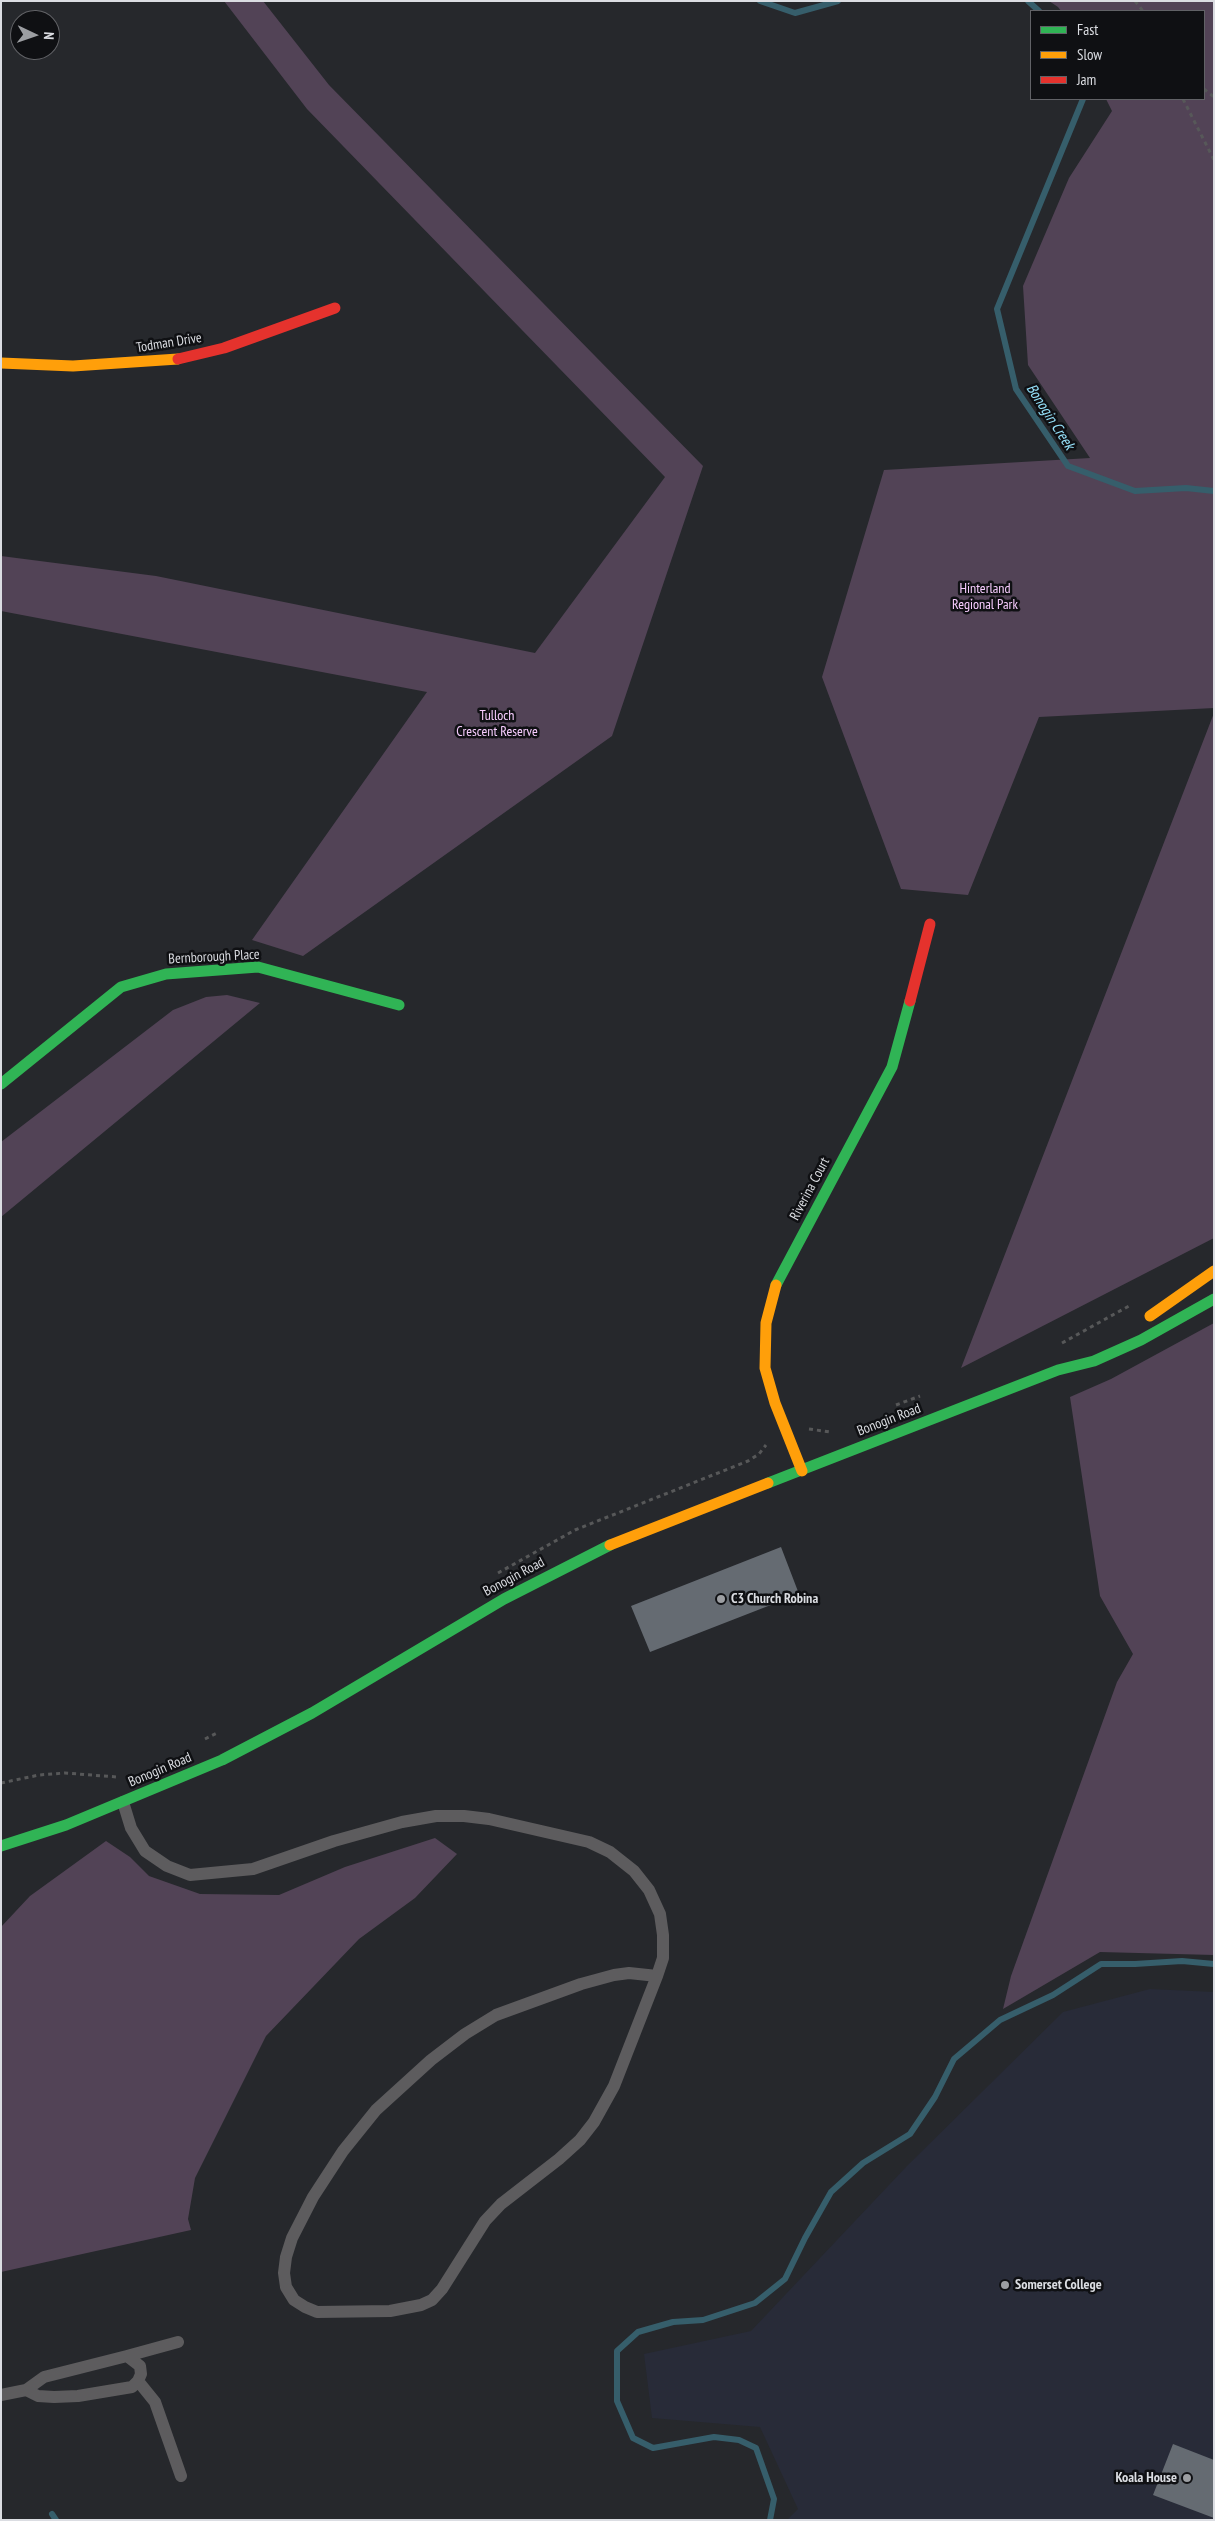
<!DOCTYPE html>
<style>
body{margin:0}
#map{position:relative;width:1215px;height:2521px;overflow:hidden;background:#26282c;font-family:"PT Sans Narrow",sans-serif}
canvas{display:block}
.frame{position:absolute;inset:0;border:2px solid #dbdde2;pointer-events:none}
.legend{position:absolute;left:1030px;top:10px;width:175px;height:90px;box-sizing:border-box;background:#0f1013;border:1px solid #616266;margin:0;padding:6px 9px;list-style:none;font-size:15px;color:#dbdde2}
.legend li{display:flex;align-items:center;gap:10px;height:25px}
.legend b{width:25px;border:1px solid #616266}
.north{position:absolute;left:10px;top:10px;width:50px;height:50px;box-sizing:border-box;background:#0f1013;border:1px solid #616266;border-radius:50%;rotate:93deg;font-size:14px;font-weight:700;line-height:20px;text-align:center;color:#dbdde2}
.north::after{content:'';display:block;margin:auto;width:18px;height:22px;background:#9c9ea2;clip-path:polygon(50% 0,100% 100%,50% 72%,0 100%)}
</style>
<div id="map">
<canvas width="1215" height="2521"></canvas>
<div class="frame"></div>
<ul class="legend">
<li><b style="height:6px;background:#30b455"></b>Fast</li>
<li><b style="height:6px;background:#ff9f0a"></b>Slow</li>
<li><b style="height:6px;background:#e5322d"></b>Jam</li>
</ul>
<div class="north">N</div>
</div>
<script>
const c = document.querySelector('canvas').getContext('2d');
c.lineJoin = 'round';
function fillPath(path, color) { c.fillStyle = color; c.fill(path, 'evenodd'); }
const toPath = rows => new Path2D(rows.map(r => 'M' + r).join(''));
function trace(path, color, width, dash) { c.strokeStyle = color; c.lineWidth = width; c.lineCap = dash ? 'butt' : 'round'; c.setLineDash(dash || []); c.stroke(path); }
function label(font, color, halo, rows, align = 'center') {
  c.font = font + ' "PT Sans Narrow",sans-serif'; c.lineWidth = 5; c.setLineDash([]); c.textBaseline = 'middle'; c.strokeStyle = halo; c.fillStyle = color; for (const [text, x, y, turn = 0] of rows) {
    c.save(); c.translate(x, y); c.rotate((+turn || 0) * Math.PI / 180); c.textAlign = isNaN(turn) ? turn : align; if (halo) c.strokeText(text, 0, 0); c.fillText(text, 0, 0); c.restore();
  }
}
fillPath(toPath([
 [1150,1989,1214,1992,1214,2520,787,2520,798,2509,760,2427,652,2418,644,2354,751,2331,907,2166,1063,2012]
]), '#282b38');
fillPath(toPath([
 [224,1,263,1,329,85,703,466,612,736,303,956,252,940,427,692,1,611,1,556,156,576,535,653,665,477,307,109],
 [1049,1,1214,1,1214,708,1039,717,968,895,901,889,822,677,884,470,1090,458,1028,365,1023,286,1069,178,1112,111,1106,99,1204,99,1204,11,1061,11,1058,7],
 [1214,713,1214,1238,961,1368],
 [227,995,260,1003,1,1217,1,1142,173,1010,206,997],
 [1214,1323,1214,1955,1100,1952,1003,2009,1011,1976,1117,1682,1133,1654,1100,1596,1070,1397,1111,1379],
 [435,1838,457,1854,415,1898,359,1939,266,2036,195,2178,188,2219,191,2230,1,2272,1,1927,30,1896,106,1841,130,1857,149,1876,200,1894,279,1895,345,1867]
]), '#524356');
trace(toPath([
 [760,1,795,13,838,1],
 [1028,1,1039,11],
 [1083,99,997,309,1016,389,1068,466,1135,491,1186,488,1214,491],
 [52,2514,56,2520],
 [770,2520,774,2499,756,2448,739,2440,714,2437,653,2448,633,2438,617,2401,617,2351,638,2332,673,2322,703,2320,755,2303,785,2279,805,2238,831,2192,863,2163,910,2134,935,2097,954,2059,1000,2020,1053,1995,1101,1964,1135,1964,1182,1961,1214,1964]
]), '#365e6b', 6);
fillPath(toPath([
 [781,1547,799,1594,650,1652,631,1606],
 [1173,2444,1214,2460,1214,2518,1153,2495]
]), '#656b72');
trace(toPath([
 [1135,1,1143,11],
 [1204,89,1214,97],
 [1183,99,1214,160],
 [1062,1343,1129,1306],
 [896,1405,920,1396],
 [809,1429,830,1432],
 [498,1573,575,1530,748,1461,759,1454,766,1445],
 [205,1739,217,1733],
 [1,1783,39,1775,65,1773,117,1777]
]), '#575859', 3, [4, 4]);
trace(toPath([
 [123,1802,131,1828,145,1851,167,1866,190,1875,253,1869,334,1841,402,1822,436,1816,464,1816,489,1819,589,1842,610,1852,634,1871,649,1890,660,1914,663,1935,663,1958,657,1976,614,2086,594,2122,580,2140,559,2159,501,2204,485,2221,442,2289,432,2300,421,2305,390,2311,317,2312,305,2307,294,2300,286,2287,284,2273,286,2257,292,2238,313,2197,343,2151,376,2110,431,2060,465,2034,496,2015,581,1984,614,1975,629,1973,657,1976],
 [127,2356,178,2342],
 [138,2381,155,2402,181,2476],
 [1,2395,26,2390,44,2377,127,2356,140,2366,141,2374,138,2381,132,2387,78,2396,54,2397,38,2396,26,2390]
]), '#5d5c5e', 12);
trace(toPath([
 [1,1084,121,987,166,974,258,967,399,1005],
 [776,1285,892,1067,910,1001],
 [768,1483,1058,1370,1094,1361,1141,1340,1214,1299],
 [1,1846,66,1825,222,1760,312,1713,504,1599,610,1545]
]), '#30b455', 11);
trace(toPath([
 [1,363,73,366,178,359],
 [776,1285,766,1323,765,1368,775,1403,802,1471],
 [1150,1316,1214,1271],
 [610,1545,768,1483]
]), '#ff9f0a', 11);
trace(toPath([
 [178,359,224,348,335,308],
 [910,1001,930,924]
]), '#e5322d', 11);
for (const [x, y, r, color] of [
 [721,1599,5,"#9c9ea2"],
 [1005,2285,5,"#9c9ea2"],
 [1187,2478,5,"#9c9ea2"]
]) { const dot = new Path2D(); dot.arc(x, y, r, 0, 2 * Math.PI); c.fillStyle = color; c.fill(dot); trace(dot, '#0f1013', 2); }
label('14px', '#dbdde2', '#0f1013', [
 ["Todman Drive",169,343,-9],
 ["Bernborough Place",214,957,-3],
 ["Riverina Court",810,1189,-62],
 ["Bonogin Road",889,1420,-21],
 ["Bonogin Road",514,1577,-28],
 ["Bonogin Road",160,1770,-23]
]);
label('14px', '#f8cdff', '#0f1013', [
 ["Hinterland",985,589],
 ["Regional Park",985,605],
 ["Tulloch",497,716],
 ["Crescent Reserve",497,732]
]);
label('bold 14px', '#dbdde2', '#0f1013', [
 ["C3 Church Robina",731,1599],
 ["Somerset College",1015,2285],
 ["Koala House",1177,2478,"right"]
], 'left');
label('italic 15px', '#96e2fb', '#0f1013', [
 ["Bonogin Creek",1050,417,57]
]);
</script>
